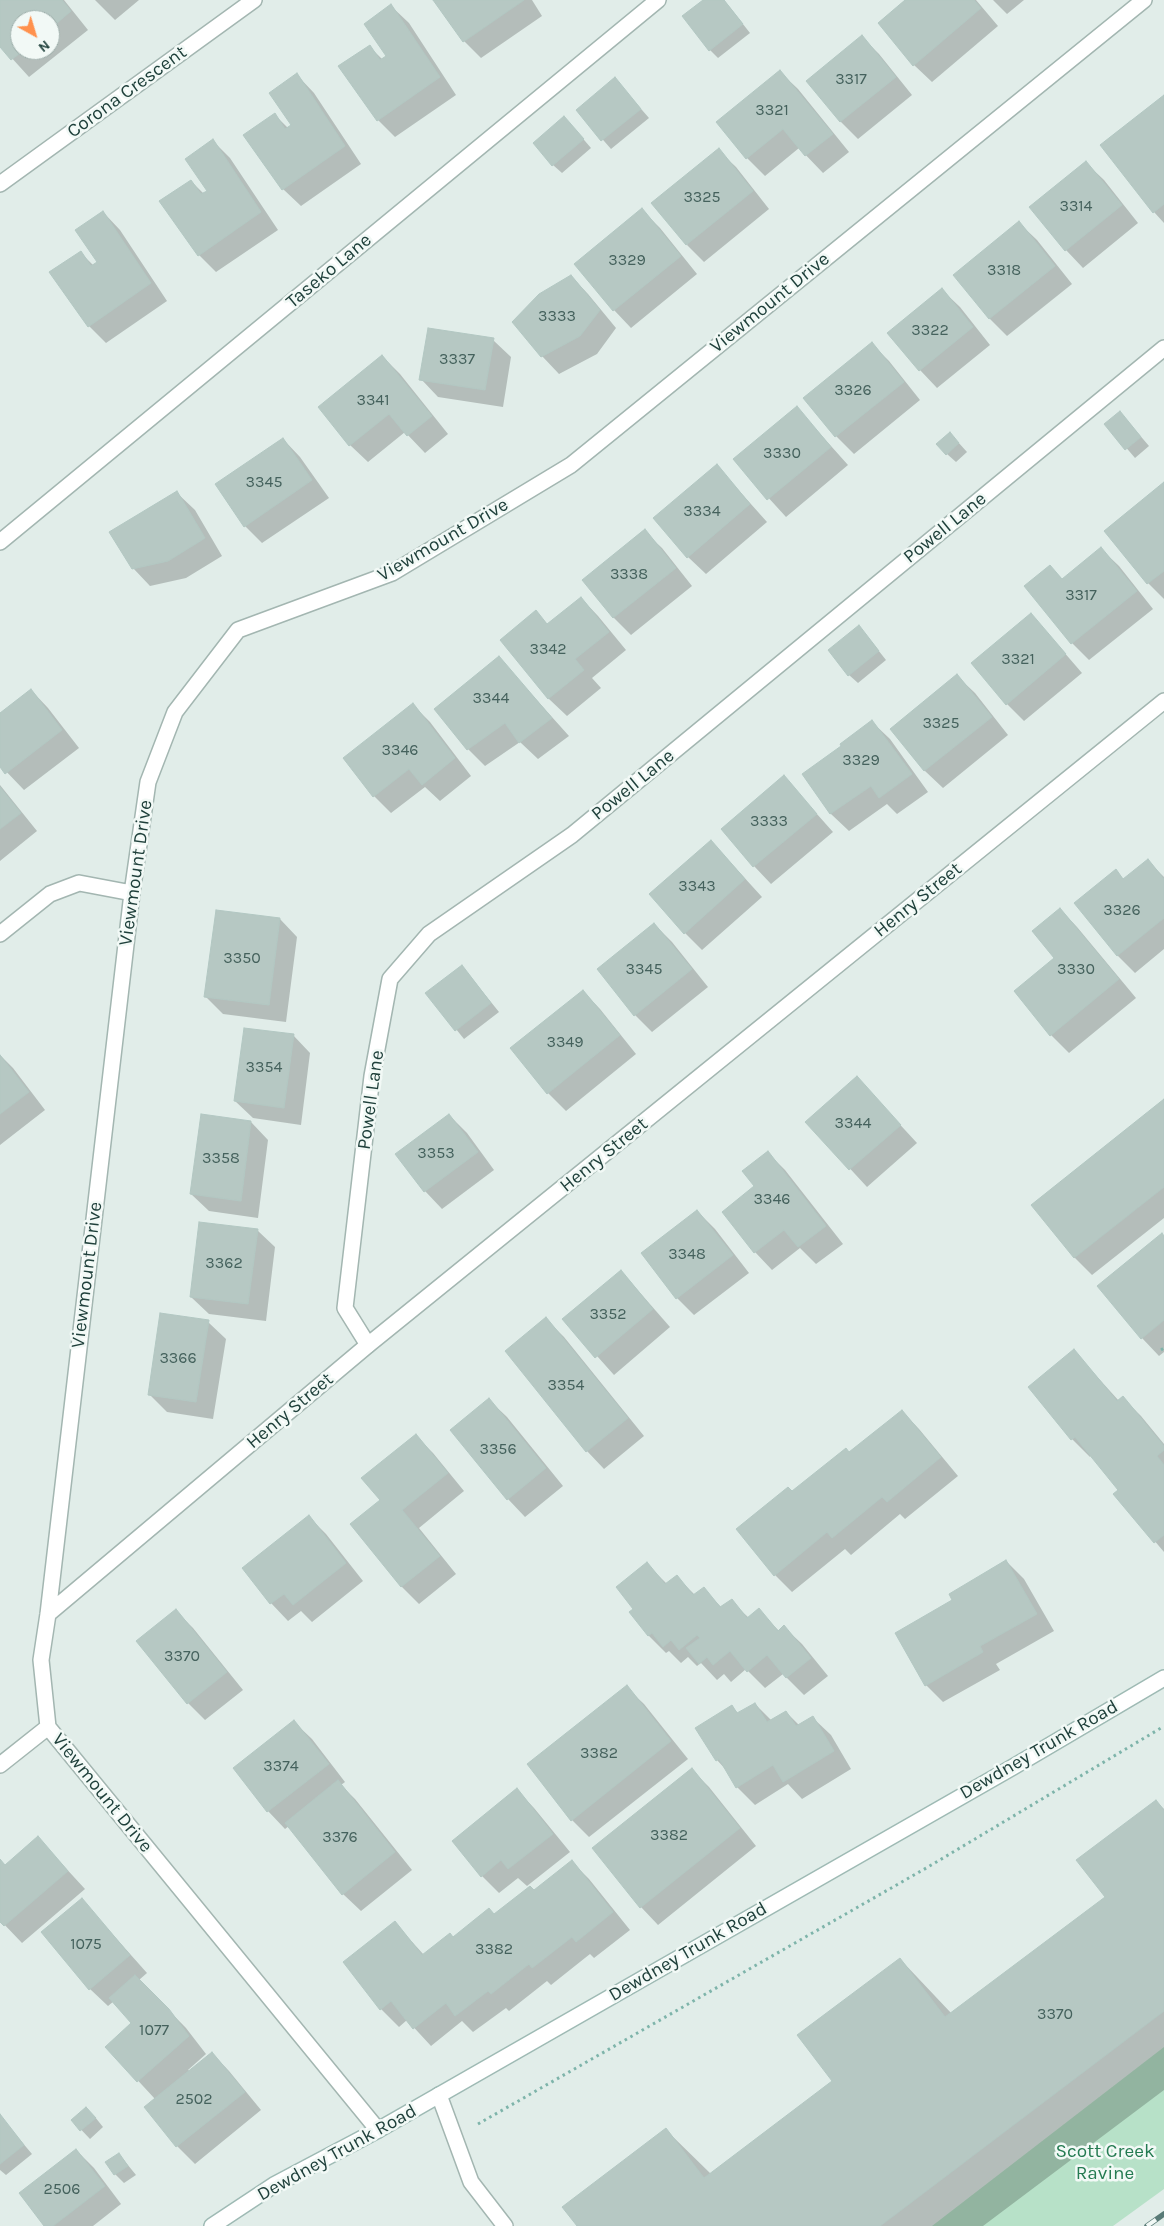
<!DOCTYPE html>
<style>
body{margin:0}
#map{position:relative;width:1164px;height:2226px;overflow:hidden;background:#e1ede9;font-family:Karla,sans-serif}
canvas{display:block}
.north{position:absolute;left:10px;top:10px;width:50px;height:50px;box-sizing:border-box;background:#f2f9f6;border:1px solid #9eafab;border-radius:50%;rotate:141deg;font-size:14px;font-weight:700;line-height:20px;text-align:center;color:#1f403b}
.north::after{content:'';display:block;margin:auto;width:18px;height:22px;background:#ff914d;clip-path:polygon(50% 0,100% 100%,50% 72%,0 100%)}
</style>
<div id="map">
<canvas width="1164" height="2226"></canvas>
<div class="north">N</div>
</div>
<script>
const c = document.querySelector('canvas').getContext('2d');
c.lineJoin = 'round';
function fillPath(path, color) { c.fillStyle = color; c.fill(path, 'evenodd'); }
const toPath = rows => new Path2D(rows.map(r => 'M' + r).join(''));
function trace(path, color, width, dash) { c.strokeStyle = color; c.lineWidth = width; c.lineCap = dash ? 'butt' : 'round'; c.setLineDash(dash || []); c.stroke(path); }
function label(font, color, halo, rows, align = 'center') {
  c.font = font + ' Karla,sans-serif'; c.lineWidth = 5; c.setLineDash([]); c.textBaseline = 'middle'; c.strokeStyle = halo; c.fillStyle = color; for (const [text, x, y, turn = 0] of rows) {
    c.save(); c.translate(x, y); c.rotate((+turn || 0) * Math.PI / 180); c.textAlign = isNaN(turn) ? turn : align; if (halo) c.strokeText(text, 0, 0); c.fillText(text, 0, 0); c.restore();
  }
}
fillPath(toPath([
 [1164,2047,1164,2189,1113,2226,932,2226]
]), '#b7e1c8');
fillPath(toPath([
 [0,0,64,0,88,30,29,77,0,45],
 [20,20,50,20,50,50,20,50],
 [95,0,139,0,115,20],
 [435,0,532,0,542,16,481,58,464,41],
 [705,0,724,0,750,33,718,58,710,50],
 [907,0,976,0,998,26,932,82,914,65],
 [993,0,1024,0,1007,14],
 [391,6,409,23,456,95,395,137,378,120,369,46,383,60,387,56],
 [862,37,879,54,912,95,858,139,840,121],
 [780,72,798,89,849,152,823,173,799,148,765,176,747,158,718,122],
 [297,75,314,93,361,164,301,206,283,189,275,115,288,128,293,125],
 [615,79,649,118,611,149,577,110],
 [1164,97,1164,223,1154,212],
 [573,127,591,148,562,173,553,165],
 [213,141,230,158,278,230,216,272,199,255,191,181,204,194,209,191],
 [718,150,736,167,769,209,704,262,687,245],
 [1086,163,1104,180,1138,223,1083,268,1066,250],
 [642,210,660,228,697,274,631,328,614,310],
 [103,212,120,230,167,301,106,343,89,326,80,252,94,266,98,262],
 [1019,223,1037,240,1072,284,1007,336,990,319,955,275],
 [571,276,588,294,616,328,597,354,559,374,542,356],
 [942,290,960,307,990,345,937,388,920,370],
 [493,340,511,357,503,407,438,397,421,379],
 [872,344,889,361,920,400,854,454,836,436,805,398],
 [382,356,400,374,448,434,425,453,405,432,368,462,350,445],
 [797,408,848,465,786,517,734,460],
 [1120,412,1149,446,1135,458,1106,424],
 [283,439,300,457,329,498,262,543,245,526],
 [958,442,967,452,956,462,947,454],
 [717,466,767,522,706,574,688,557],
 [1164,484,1164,599,1148,583,1106,531],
 [177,493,195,510,222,556,186,578,150,586,133,568],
 [644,531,662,548,692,586,631,635,614,618,584,580],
 [1101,549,1119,566,1153,609,1089,660,1072,643,1050,567,1063,580],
 [581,598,598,616,626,650,592,678,601,688,567,716,549,699,502,640,536,612,548,625],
 [1031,614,1082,673,1024,721,1007,704],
 [867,636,886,660,858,683,849,675],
 [499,658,569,736,538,759,520,742,485,766,468,749],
 [957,676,975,693,1008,735,943,788,925,771,892,729],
 [31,690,48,708,79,748,24,790,0,765,0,714],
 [413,705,430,722,471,776,440,801,425,787,391,813,374,796],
 [872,722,890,739,928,792,897,814,887,804,849,831,831,814,803,774,843,746],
 [784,777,833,832,771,884,754,866],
 [0,785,37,831,0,861],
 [711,841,762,897,702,950,685,933],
 [1148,861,1164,877,1164,949,1135,973,1118,956,1076,904,1116,871,1124,880],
 [1060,909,1077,927,1136,998,1069,1053,1051,1035,1015,992,1056,958],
 [217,911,280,919,297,937,286,1022,223,1014,206,997],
 [654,924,672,942,708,987,652,1032,635,1015],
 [462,966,499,1012,464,1039,427,993],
 [583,991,600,1009,636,1054,566,1111,548,1093,512,1049],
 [293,1035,310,1053,301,1125,253,1118,235,1101],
 [0,1055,13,1068,45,1110,0,1145],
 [857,1078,917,1143,867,1187,807,1122],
 [1164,1101,1164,1218,1092,1275,1075,1258,1033,1205],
 [449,1115,467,1133,494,1170,442,1209,425,1191],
 [251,1122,268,1140,258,1218,209,1211,191,1194],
 [767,1152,785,1170,843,1244,816,1264,800,1248,772,1270,755,1252,723,1212,756,1187],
 [697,1211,715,1229,749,1273,694,1315,677,1298],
 [257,1230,275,1247,266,1321,209,1314,191,1297],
 [1164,1238,1164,1352,1159,1356,1142,1338],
 [621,1271,670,1327,614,1375,564,1319],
 [546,1319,564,1337,644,1436,604,1469,587,1451],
 [208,1322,226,1339,213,1419,167,1412,149,1394],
 [1074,1351,1119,1401,1123,1398,1141,1416,1164,1444,1164,1552,1115,1494,1120,1490,1091,1455,1090,1457,1072,1439,1029,1387],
 [489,1400,507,1417,563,1486,525,1517,508,1499,452,1430],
 [902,1411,919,1429,958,1476,905,1519,900,1514,851,1555,845,1549,792,1592,775,1575,792,1493,850,1454],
 [416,1436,433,1453,464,1491,419,1528,456,1574,419,1604,402,1587,352,1525,381,1501],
 [309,1517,326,1534,363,1581,312,1622,301,1611,288,1621,271,1603,243,1568],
 [1006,1561,1024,1579,1054,1631,996,1664,1000,1670,943,1702,926,1685,954,1600],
 [647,1564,667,1584,677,1577,695,1595,704,1589,722,1608,731,1601,749,1618,759,1610,779,1631,784,1627,802,1644,828,1676,804,1695,783,1674,765,1688,746,1669,731,1682,724,1674,717,1680,701,1663,697,1666,688,1657,681,1663,669,1651,666,1653,648,1635,635,1609],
 [176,1611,193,1628,243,1690,205,1720,188,1703],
 [626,1687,644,1704,688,1759,589,1837,572,1820],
 [755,1704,772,1721,786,1712,800,1726,813,1718,831,1735,851,1769,802,1799,788,1784,755,1805,737,1787,728,1772,717,1760,732,1707,739,1714],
 [294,1722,312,1739,345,1782,341,1785,355,1799,412,1870,361,1911,343,1894,289,1826,285,1829,268,1811],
 [692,1770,709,1787,756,1846,658,1925,641,1907],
 [517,1790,534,1808,570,1852,527,1886,518,1878,499,1893,482,1876],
 [1156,1802,1164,1809,1164,2090,983,2226,578,2226,666,2130,711,2174,833,2082,900,1959,952,2014,1107,1898],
 [38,1838,85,1889,22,1943,0,1920,0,1861,5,1866],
 [572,1862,589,1879,630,1930,594,1958,590,1954,551,1985,547,1981,509,2011,506,2008,473,2032,462,2021,431,2046,407,2020,399,2027,381,2009,345,1963,395,1923,424,1955,534,1892],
 [82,1900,147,1973,139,1980,186,2028,206,2054,188,2070,190,2071,212,2053,229,2071,261,2110,195,2164,177,2146,146,2107,155,2099,107,2047,133,2023,114,2001,108,2006,90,1989],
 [0,2116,32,2154,6,2175,0,2170],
 [95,2117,103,2127,90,2139,72,2120],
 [76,2150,94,2168,121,2204,93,2226,46,2226],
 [119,2154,136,2175,124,2183,115,2174]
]), '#0003');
const building = toPath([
 [0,0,62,0,71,11,50,29,50,20,20,20,20,50,24,50,11,60,0,47,0,0],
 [433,0,524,0,463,42,433,0],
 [703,0,724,0,743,24,709,51,682,16,703,0],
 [905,0,974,0,981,8,913,66,878,23,905,0],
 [391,4,440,77,377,121,338,66,370,45,380,60,386,56,364,24,391,4],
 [862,35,896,77,840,122,806,81,862,35],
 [780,70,833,134,805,156,783,129,746,159,716,122,780,70],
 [297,73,345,146,282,190,243,135,275,113,285,129,291,125,269,93,297,73],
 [615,77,641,109,601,141,576,110,615,77],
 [1164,95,1164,204,1153,213,1100,145,1164,95],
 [564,116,584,139,552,166,533,143,564,116],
 [213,139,261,212,198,256,159,201,191,180,201,194,207,191,185,159,213,139],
 [719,148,753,191,686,245,651,203,719,148],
 [1086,161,1122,205,1065,251,1029,207,1086,161],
 [642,208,681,256,613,311,574,264,642,208],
 [103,211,151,283,88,327,49,272,81,251,91,266,97,262,75,230,103,211],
 [1019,221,1055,266,989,319,953,275,1019,221],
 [571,275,600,310,580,336,541,357,512,322,539,294,571,275],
 [942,288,973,327,919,371,887,333,942,288],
 [428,328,494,338,485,390,419,380,428,328],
 [872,342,904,382,835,437,803,398,872,342],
 [382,355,432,416,407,436,389,414,349,446,318,407,382,355],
 [797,406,831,447,767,500,733,459,797,406],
 [1120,411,1141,437,1125,450,1104,424,1120,411],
 [950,432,959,443,946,455,936,444,950,432],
 [283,438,312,480,244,527,215,484,283,438],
 [717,464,750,504,687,558,653,518,717,464],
 [1164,482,1164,571,1147,584,1104,531,1164,482],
 [177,491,205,538,168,561,132,569,109,532,177,491],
 [645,529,676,568,613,618,582,580,645,529],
 [1101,547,1137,591,1071,644,1024,586,1050,565,1062,579,1101,547],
 [581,597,609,632,575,659,584,670,548,699,500,640,536,610,547,624,581,597],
 [1031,613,1066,654,1006,705,971,663,1031,613],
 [859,625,879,651,848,676,828,650,859,625],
 [499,656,552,718,519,743,505,723,467,750,434,709,499,656],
 [957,674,992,717,924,771,890,729,957,674],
 [31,689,62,730,5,774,0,767,0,713,31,689],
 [413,703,455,758,422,785,409,769,373,797,343,758,413,703],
 [872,720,912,774,879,798,871,786,830,814,802,774,841,746,840,744,872,720],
 [784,775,817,814,753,867,721,829,784,775],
 [0,787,21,813,0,829,0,787],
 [711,840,745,879,684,934,649,894,711,840],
 [1148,859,1164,879,1164,918,1117,956,1074,903,1116,869,1123,879,1148,859],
 [1060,908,1119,979,1050,1036,1014,991,1054,958,1032,931,1060,908],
 [216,910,280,918,269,1005,204,997,216,910],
 [654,923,692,969,634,1016,597,969,654,923],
 [462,965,491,1003,455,1031,425,993,462,965],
 [583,990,620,1035,547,1094,510,1048,583,990],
 [244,1028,294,1034,284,1108,234,1101,244,1028],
 [0,1055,29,1092,0,1114,0,1055],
 [857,1076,901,1125,849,1170,805,1122,857,1076],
 [1164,1099,1164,1187,1074,1258,1031,1205,1164,1099],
 [201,1114,251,1121,241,1201,190,1194,201,1114],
 [449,1114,478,1152,424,1192,395,1154,449,1114],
 [768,1151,826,1226,798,1247,784,1230,754,1253,722,1212,754,1186,742,1171,768,1151],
 [697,1210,733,1255,676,1299,641,1253,697,1210],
 [199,1222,258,1229,248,1304,190,1297,199,1222],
 [1162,1233,1164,1236,1164,1320,1141,1339,1097,1286,1162,1233],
 [621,1270,653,1309,595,1358,562,1319,621,1270],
 [160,1313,209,1320,196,1402,148,1395,160,1313],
 [546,1317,628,1418,586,1452,505,1351,546,1317],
 [1074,1349,1117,1401,1123,1396,1164,1446,1164,1450,1157,1456,1164,1465,1164,1535,1154,1543,1113,1494,1118,1490,1075,1437,1071,1440,1028,1387,1074,1349],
 [489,1398,546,1468,507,1500,450,1430,489,1398],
 [902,1410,941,1457,887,1502,882,1497,832,1538,827,1532,774,1576,736,1529,788,1487,792,1491,846,1448,849,1452,902,1410],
 [416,1434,448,1473,402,1510,440,1556,401,1587,350,1524,380,1500,361,1478,416,1434],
 [309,1515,346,1563,293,1605,284,1594,270,1604,242,1568,309,1515],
 [1006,1560,1037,1614,980,1646,983,1652,925,1686,895,1633,952,1600,949,1594,1006,1560],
 [647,1562,665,1584,677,1575,693,1595,704,1587,720,1607,732,1599,747,1618,759,1608,778,1631,784,1625,811,1658,786,1678,767,1655,747,1672,730,1651,713,1665,707,1657,699,1664,686,1648,700,1638,697,1635,679,1650,671,1640,663,1647,652,1633,648,1636,629,1612,633,1609,616,1587,647,1562],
 [176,1609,227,1672,187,1704,136,1641,176,1609],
 [627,1685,671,1741,571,1821,527,1764,627,1685],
 [755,1703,767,1722,786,1711,796,1726,813,1716,834,1751,783,1782,773,1765,736,1788,719,1759,716,1761,695,1728,732,1705,737,1713,755,1703],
 [294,1720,329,1764,267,1812,233,1768,294,1720],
 [692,1768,740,1828,640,1908,592,1848,692,1768],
 [338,1780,395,1852,342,1895,285,1823,338,1780],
 [517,1788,553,1834,508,1869,501,1860,481,1877,452,1841,517,1788],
 [1156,1800,1164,1810,1164,2011,880,2226,577,2226,562,2207,666,2128,704,2178,832,2081,797,2035,900,1958,945,2017,1105,1897,1076,1860,1156,1800],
 [38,1836,68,1871,4,1926,0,1922,0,1859,5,1865,38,1836],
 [572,1860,613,1912,576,1942,572,1937,532,1968,529,1964,491,1994,488,1991,455,2016,446,2003,413,2029,391,2001,380,2010,343,1962,395,1921,422,1955,450,1933,453,1937,489,1908,494,1914,530,1886,534,1890,572,1860],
 [82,1898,130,1955,89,1990,41,1932,82,1898],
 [135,1975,169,2009,189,2036,137,2082,105,2047,131,2023,109,1998,135,1975],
 [212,2052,245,2092,176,2147,144,2107,212,2052],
 [86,2107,96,2118,80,2131,71,2120,86,2107],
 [0,2114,24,2145,0,2164,0,2114],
 [76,2149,105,2186,53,2226,44,2226,19,2193,76,2149],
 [119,2153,128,2166,114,2175,105,2162,119,2153]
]);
fillPath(building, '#b6c8c3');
trace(building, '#b2c7c2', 1);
const service = toPath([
 [0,542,658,0],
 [368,1345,345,1308,372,1076,390,979,429,934,572,835,1164,348],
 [439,2095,471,2182,505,2226]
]);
const minor = toPath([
 [0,184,254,0],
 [0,934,50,894,79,883,132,893],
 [48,1614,368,1345,1164,701],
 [0,1765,48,1727],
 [378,2130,48,1727,41,1660,48,1614,132,893,148,782,175,712,238,630,392,573,571,465,1144,0]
]);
const secondary = toPath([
 [212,2226,274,2185,378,2130,1013,1767,1164,1678]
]);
trace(service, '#a3b6b1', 18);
trace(minor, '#a3b6b1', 18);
trace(secondary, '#9ebab4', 18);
trace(toPath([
 [1161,1350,1164,1348],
 [478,2124,928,1867,1161,1728]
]), '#7eb4aa', 3, [2.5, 4]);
trace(service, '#fff', 15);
trace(minor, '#fff', 15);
trace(secondary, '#fff', 15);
const rail = toPath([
 [1147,2226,1164,2214]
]);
trace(rail, '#597b77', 5.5);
trace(rail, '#f2f9f6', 4, [11]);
label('16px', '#45625d', null, [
 ["3317",851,79],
 ["3321",772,110],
 ["3325",702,197],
 ["3314",1076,206],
 ["3329",627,260],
 ["3318",1004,270],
 ["3333",557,316],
 ["3322",930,330],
 ["3337",457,359],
 ["3326",853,390],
 ["3341",373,400],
 ["3330",782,453],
 ["3345",264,482],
 ["3334",702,511],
 ["3338",629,574],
 ["3317",1081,595],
 ["3342",548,649],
 ["3321",1018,659],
 ["3344",491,698],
 ["3325",941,723],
 ["3346",400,750],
 ["3329",861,760],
 ["3333",769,821],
 ["3343",697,886],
 ["3326",1122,910],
 ["3350",242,958],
 ["3345",644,969],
 ["3330",1076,969],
 ["3349",565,1042],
 ["3354",264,1067],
 ["3344",853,1123],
 ["3353",436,1153],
 ["3358",221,1158],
 ["3346",772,1199],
 ["3348",687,1254],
 ["3362",224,1263],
 ["3352",608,1314],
 ["3366",178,1358],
 ["3354",566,1385],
 ["3356",498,1449],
 ["3370",182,1656],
 ["3382",599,1753],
 ["3374",281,1766],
 ["3382",669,1835],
 ["3376",340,1837],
 ["1075",86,1944],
 ["3382",494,1949],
 ["3370",1055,2014],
 ["1077",154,2030],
 ["2502",194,2099],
 ["2506",62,2189]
]);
label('19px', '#1f403b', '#f2f9f6', [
 ["Corona Crescent",127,92,-36],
 ["Taseko Lane",329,271,-40],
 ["Viewmount Drive",770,303,-39],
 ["Powell Lane",945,528,-39],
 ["Viewmount Drive",443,540,-30],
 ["Powell Lane",633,785,-39],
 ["Viewmount Drive",136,873,-82],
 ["Henry Street",918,900,-39],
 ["Powell Lane",371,1100,-82],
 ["Henry Street",604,1155,-39],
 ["Viewmount Drive",87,1275,-83],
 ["Henry Street",290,1411,-40],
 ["Dewdney Trunk Road",1039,1750,-30],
 ["Viewmount Drive",102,1793,51],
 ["Dewdney Trunk Road",688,1952,-30],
 ["Dewdney Trunk Road",337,2153,-29]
]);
label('19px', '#257b52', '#f2f9f6', [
 ["Scott Creek",1105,2152],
 ["Ravine",1105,2174]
]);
</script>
